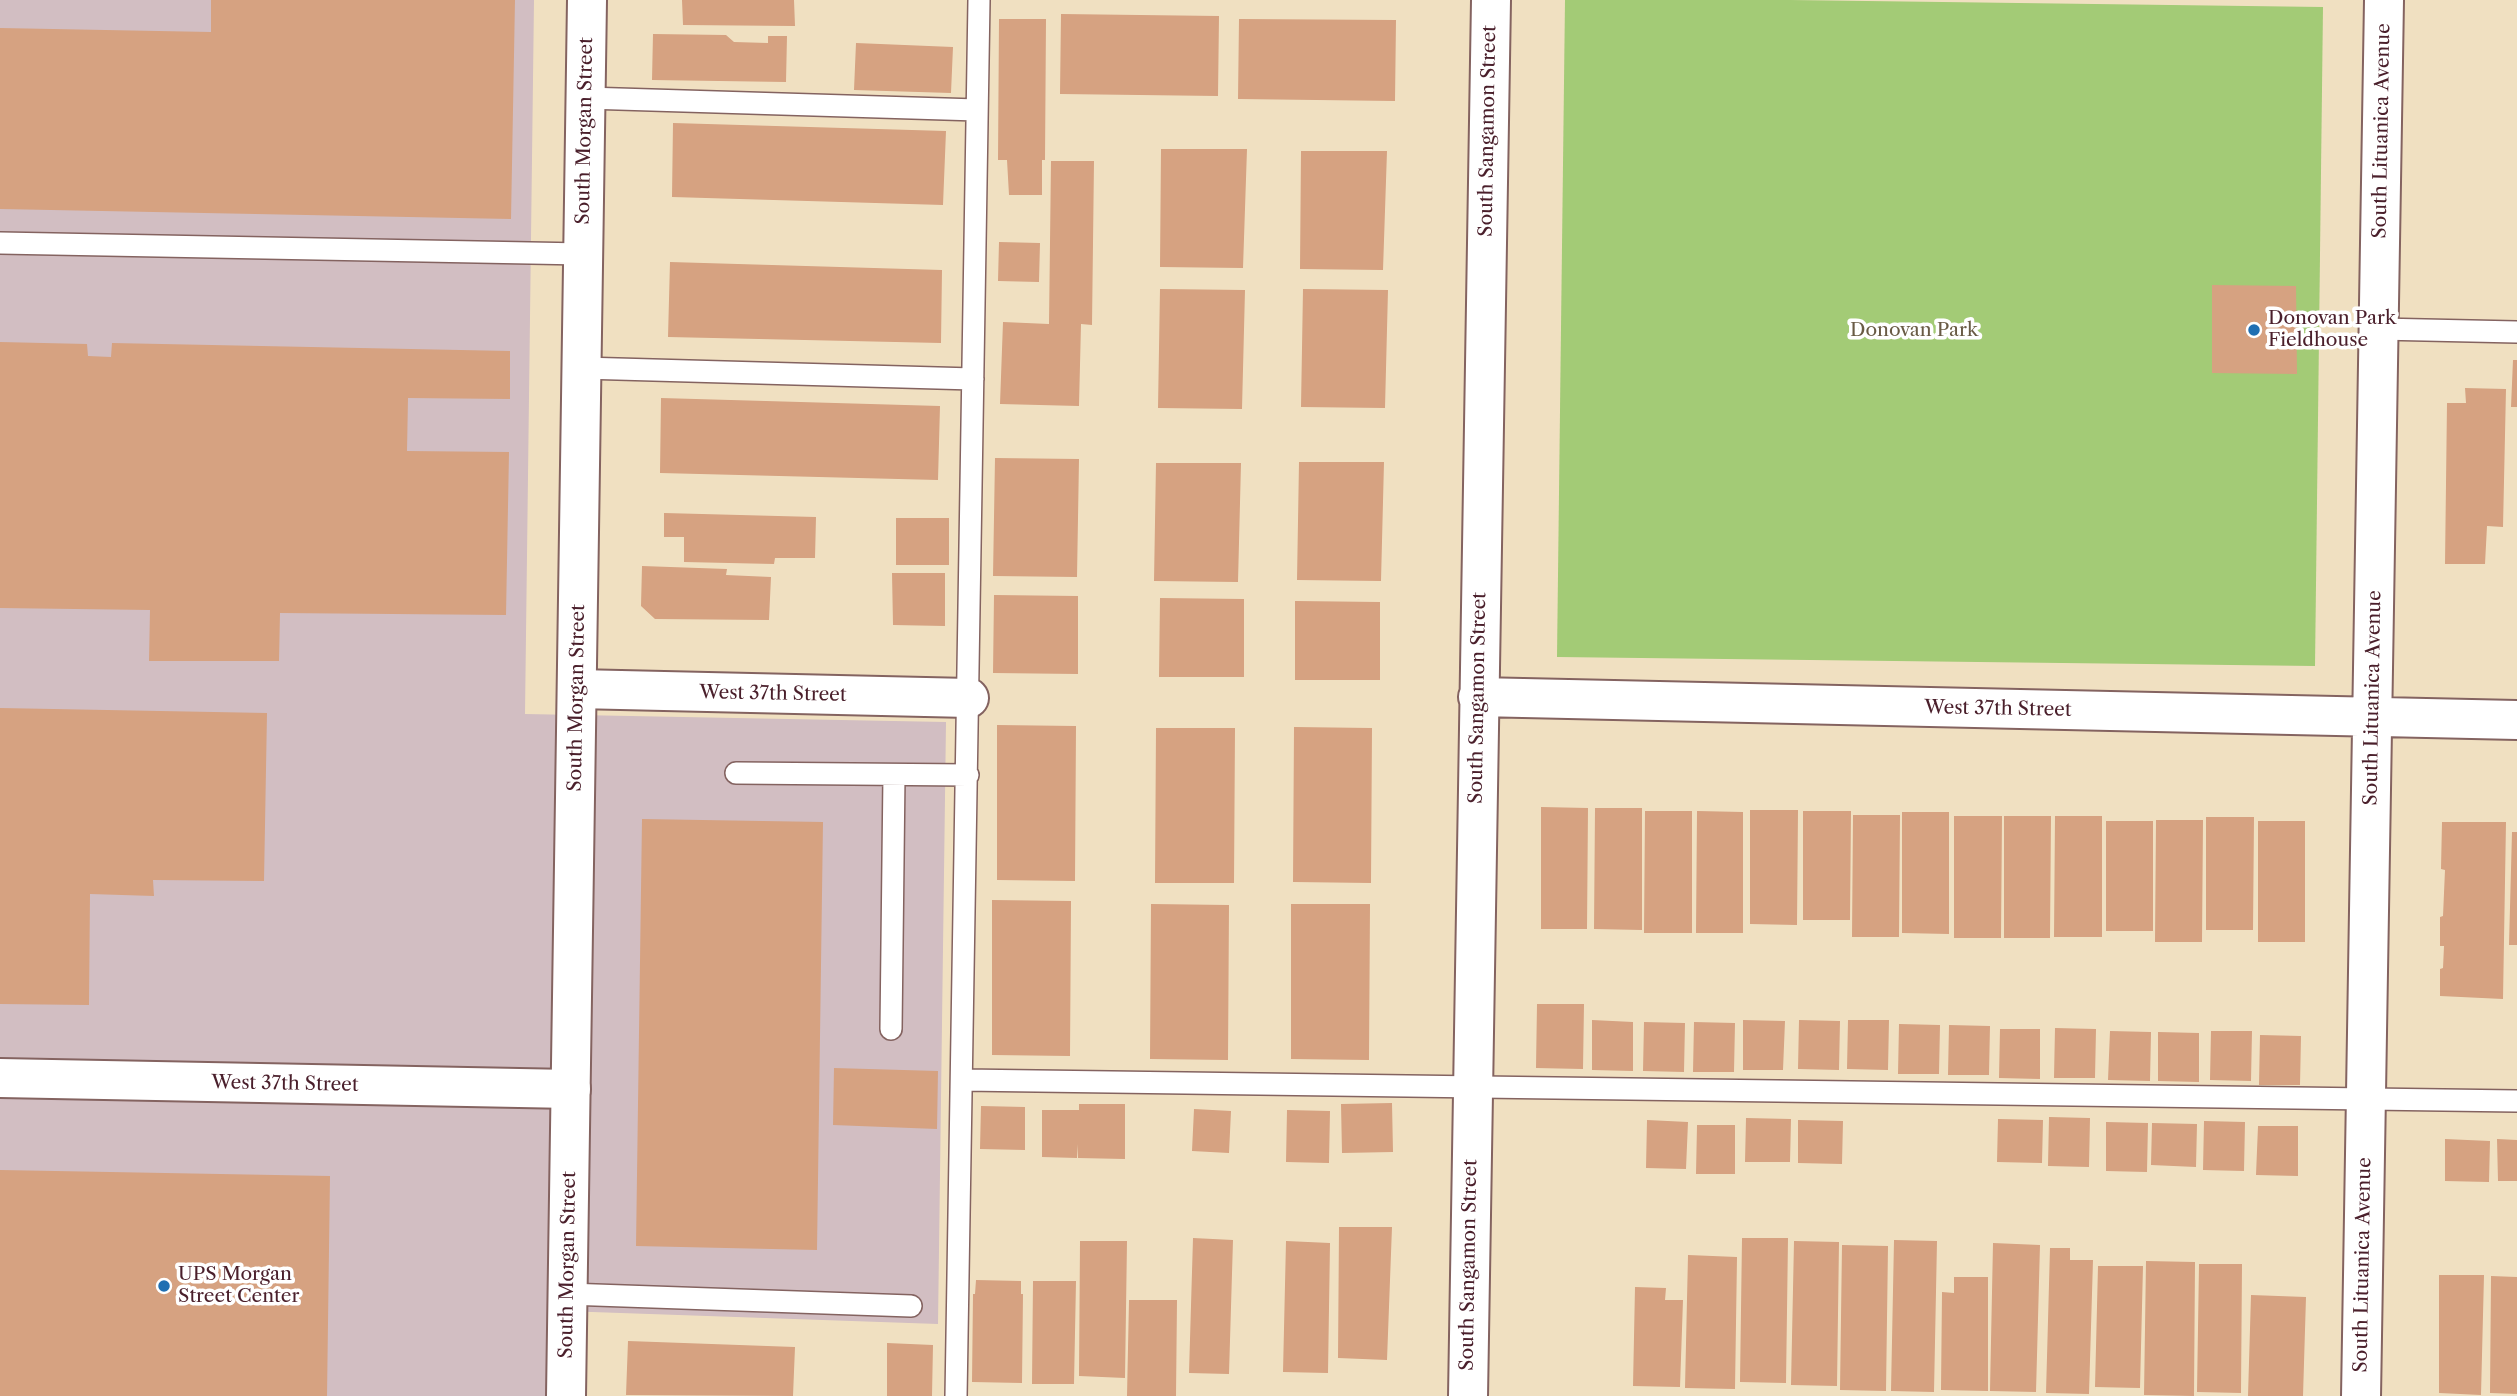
<!DOCTYPE html>
<style>
body{margin:0}
canvas{display:block;background:#f0e0c1}
</style>
<canvas width="2517" height="1396"></canvas>
<script>
const c = document.querySelector('canvas').getContext('2d');
c.lineJoin = 'round';
function fillPath(path, color) { c.fillStyle = color; c.fill(path, 'evenodd'); }
const toPath = rows => new Path2D(rows.map(r => 'M' + r).join(''));
function trace(path, color, width, dash) { c.strokeStyle = color; c.lineWidth = width; c.lineCap = dash ? 'butt' : 'round'; c.setLineDash(dash || []); c.stroke(path); }
function label(font, color, halo, rows, align = 'center') {
  c.font = font + ' "Libre Caslon Text",serif'; c.lineWidth = 7; c.setLineDash([]); c.textBaseline = 'middle'; c.strokeStyle = halo; c.fillStyle = color; for (const [text, x, y, turn = 0] of rows) {
    c.save(); c.translate(x, y); c.rotate((+turn || 0) * Math.PI / 180); c.textAlign = isNaN(turn) ? turn : align; if (halo) c.strokeText(text, 0, 0); c.fillText(text, 0, 0); c.restore();
  }
}
fillPath(toPath([
 [0,0,534,0,525,714,946,722,938,1324,563,1311,560,1396,0,1396]
]), '#d2bec2');
fillPath(toPath([
 [1565,0,1790,0,2323,7,2315,666,1557,657]
]), '#a3cb76');
fillPath(toPath([
 [211,0,515,0,511,219,0,209,0,28,211,32],
 [682,0,794,0,795,26,683,25],
 [1061,14,1219,16,1218,96,1060,94],
 [999,19,1046,19,1045,160,1042,160,1042,195,1009,195,1007,160,998,160],
 [1239,19,1396,20,1395,101,1238,99],
 [653,34,726,35,734,42,768,43,768,36,787,36,786,82,652,80],
 [856,43,953,47,951,93,854,90],
 [673,123,946,131,943,205,672,197],
 [1161,149,1247,149,1243,268,1160,267],
 [1301,151,1387,151,1383,270,1300,269],
 [1051,161,1094,161,1092,325,1081,324,1079,406,1000,404,1003,322,1049,324],
 [999,242,1040,243,1039,282,998,281],
 [670,262,942,270,941,343,668,337],
 [2212,285,2296,286,2297,374,2212,373],
 [1160,289,1245,290,1242,409,1158,408],
 [1303,289,1388,290,1385,408,1301,407],
 [0,342,87,344,88,356,111,357,112,343,510,351,510,399,408,398,407,451,509,452,506,615,280,613,279,661,149,661,150,610,0,608],
 [2513,360,2517,360,2517,407,2511,407],
 [2465,388,2506,389,2503,527,2487,526,2485,564,2445,564,2447,403,2466,403],
 [661,398,940,406,938,480,660,473],
 [995,458,1079,459,1077,577,993,576],
 [1299,462,1384,462,1381,581,1297,580],
 [1156,463,1241,463,1238,582,1154,581],
 [664,513,816,517,815,558,775,558,774,564,684,562,684,537,664,537],
 [896,518,949,518,949,565,896,565],
 [642,566,727,569,726,575,771,577,769,620,655,619,641,606],
 [892,573,945,573,945,626,893,625],
 [994,595,1078,596,1078,674,993,673],
 [1160,598,1244,599,1244,677,1159,677],
 [1295,601,1380,602,1380,680,1295,680],
 [0,708,267,713,264,881,153,880,154,896,90,894,89,1005,0,1004],
 [997,725,1076,726,1075,881,997,880],
 [1294,727,1372,728,1371,883,1293,882],
 [1156,728,1235,728,1234,883,1155,883],
 [1541,807,1588,808,1587,929,1541,929],
 [1595,808,1642,808,1642,930,1594,929],
 [1750,810,1798,810,1797,925,1750,924],
 [1645,811,1692,811,1692,933,1644,933],
 [1697,811,1743,812,1743,933,1696,933],
 [1803,811,1851,811,1850,920,1803,920],
 [1902,812,1949,812,1949,934,1902,933],
 [1853,815,1900,815,1899,937,1852,937],
 [1954,816,2002,816,2001,938,1954,938],
 [2004,816,2051,816,2050,938,2004,938],
 [2055,816,2102,816,2102,937,2054,937],
 [2206,817,2254,817,2253,930,2206,930],
 [642,819,823,822,817,1250,636,1246],
 [2156,820,2203,820,2202,942,2155,942],
 [2106,821,2153,821,2153,931,2106,931],
 [2258,821,2305,821,2305,942,2258,942],
 [2442,822,2506,822,2503,999,2440,996,2440,969,2443,968,2444,946,2440,946,2440,917,2443,916,2445,870,2441,869],
 [2512,832,2517,832,2517,945,2509,945],
 [992,900,1071,901,1070,1056,992,1055],
 [1151,904,1229,905,1228,1060,1150,1059],
 [1291,904,1370,904,1369,1060,1291,1059],
 [1537,1004,1584,1004,1583,1069,1536,1068],
 [1592,1020,1633,1022,1633,1071,1592,1070],
 [1743,1020,1785,1021,1783,1070,1743,1070],
 [1799,1020,1840,1021,1839,1070,1798,1069],
 [1848,1020,1889,1020,1888,1070,1847,1069],
 [1644,1022,1685,1023,1684,1072,1643,1071],
 [1694,1022,1735,1023,1734,1072,1693,1072],
 [1899,1024,1940,1025,1939,1074,1898,1074],
 [1949,1025,1990,1026,1989,1075,1948,1075],
 [2055,1028,2096,1029,2095,1078,2054,1078],
 [2000,1029,2040,1029,2040,1079,1999,1078],
 [2110,1031,2151,1032,2150,1081,2108,1080],
 [2211,1031,2252,1031,2251,1081,2210,1080],
 [2158,1032,2199,1033,2199,1082,2158,1081],
 [2260,1035,2301,1036,2300,1085,2259,1085],
 [834,1068,938,1071,937,1129,833,1125],
 [1392,1103,1393,1152,1342,1153,1341,1104],
 [1079,1104,1125,1104,1125,1159,1078,1158,1078,1144,1077,1158,1042,1157,1042,1110,1079,1110],
 [981,1106,1025,1107,1025,1150,980,1149],
 [1194,1109,1231,1111,1229,1153,1192,1151],
 [1287,1110,1330,1111,1329,1163,1286,1162],
 [2049,1117,2090,1118,2089,1167,2048,1166],
 [1746,1118,1791,1119,1790,1162,1745,1162],
 [1998,1119,2043,1120,2042,1163,1997,1162],
 [1647,1120,1688,1122,1686,1169,1646,1168],
 [1798,1120,1843,1121,1842,1164,1798,1163],
 [2204,1121,2245,1122,2244,1171,2203,1170],
 [2106,1122,2148,1123,2147,1172,2106,1171],
 [2152,1123,2197,1124,2196,1167,2151,1165],
 [1697,1125,1735,1125,1735,1174,1696,1174],
 [2258,1126,2298,1126,2298,1176,2256,1175],
 [2445,1139,2490,1141,2489,1182,2445,1181],
 [2497,1139,2517,1140,2517,1181,2498,1181],
 [0,1170,330,1176,327,1396,0,1396],
 [1339,1227,1392,1227,1387,1360,1338,1358],
 [1193,1238,1233,1240,1229,1374,1189,1373],
 [1742,1238,1788,1238,1786,1383,1740,1382],
 [1894,1240,1937,1241,1934,1392,1891,1391],
 [1080,1241,1127,1241,1125,1378,1079,1376],
 [1286,1241,1330,1243,1328,1373,1283,1372],
 [1794,1241,1839,1242,1837,1386,1791,1385],
 [1993,1243,2040,1245,2036,1392,1990,1391],
 [1842,1245,1888,1246,1886,1391,1840,1390],
 [2050,1248,2070,1248,2070,1260,2093,1260,2089,1394,2046,1393],
 [1688,1255,1737,1257,1735,1389,1685,1388],
 [2146,1261,2195,1262,2194,1396,2144,1395],
 [2199,1264,2242,1264,2241,1393,2197,1392],
 [2098,1266,2143,1266,2140,1388,2095,1387],
 [2439,1275,2484,1275,2481,1395,2439,1393],
 [2491,1276,2517,1277,2517,1394,2490,1393],
 [1954,1277,1988,1277,1988,1391,1941,1390,1942,1292,1954,1293],
 [976,1280,1021,1281,1021,1294,1023,1294,1022,1383,972,1382,973,1294,975,1294],
 [1033,1281,1076,1281,1074,1384,1032,1384],
 [1635,1287,1666,1288,1665,1300,1683,1300,1680,1387,1633,1386],
 [2251,1295,2306,1297,2303,1396,2248,1396],
 [1129,1300,1177,1300,1176,1396,1127,1396],
 [628,1341,795,1347,793,1396,626,1395],
 [887,1343,933,1345,932,1396,887,1396]
]), '#d6a281');
const lane = toPath([
 [586,98,977,110],
 [0,243,583,254],
 [2379,329,2517,332],
 [582,368,973,379],
 [736,773,968,775],
 [891,1029,894,775],
 [963,1080,2517,1101],
 [567,1294,911,1306],
 [956,1396,979,0]
]);
const street = toPath([
 [577,689,969,698],
 [1478,697,2517,720],
 [0,1078,571,1089],
 [1468,1396,1491,0],
 [2361,1396,2384,0]
]);
const secondary = toPath([
 [566,1396,587,0]
]);
trace(lane, '#846360', 24);
trace(street, '#846360', 42);
trace(secondary, '#846360', 42);
trace(lane, '#fff', 21);
trace(street, '#fff', 38);
trace(secondary, '#fff', 38);
for (const [x, y, r, color] of [
 [2254,330,7,"#1f6fb2"],
 [164,1286,7,"#1f6fb2"]
]) { const dot = new Path2D(); dot.arc(x, y, r, 0, 2 * Math.PI); c.fillStyle = color; c.fill(dot); trace(dot, '#fff', 2.5); }
label('19px', '#4a1f2b', '#fff', [
 ["South Morgan Street",585,131,-89],
 ["South Sangamon Street",1488,131,-89],
 ["South Lituanica Avenue",2382,131,-89],
 ["West 37th Street",773,694,1],
 ["South Morgan Street",577,698,-89],
 ["South Sangamon Street",1478,698,-89],
 ["South Lituanica Avenue",2373,698,-89],
 ["West 37th Street",1998,709,1],
 ["West 37th Street",285,1084,1],
 ["South Morgan Street",568,1265,-89],
 ["South Sangamon Street",1469,1265,-89],
 ["South Lituanica Avenue",2363,1265,-89]
]);
label('19px', '#4a1f2b', '#fff', [
 ["Donovan Park",2268,319],
 ["Fieldhouse",2268,341],
 ["UPS Morgan",178,1275],
 ["Street Center",178,1297]
], 'left');
label('19px', '#695b45', '#fff', [
 ["Donovan Park",1914,331]
]);
</script>
